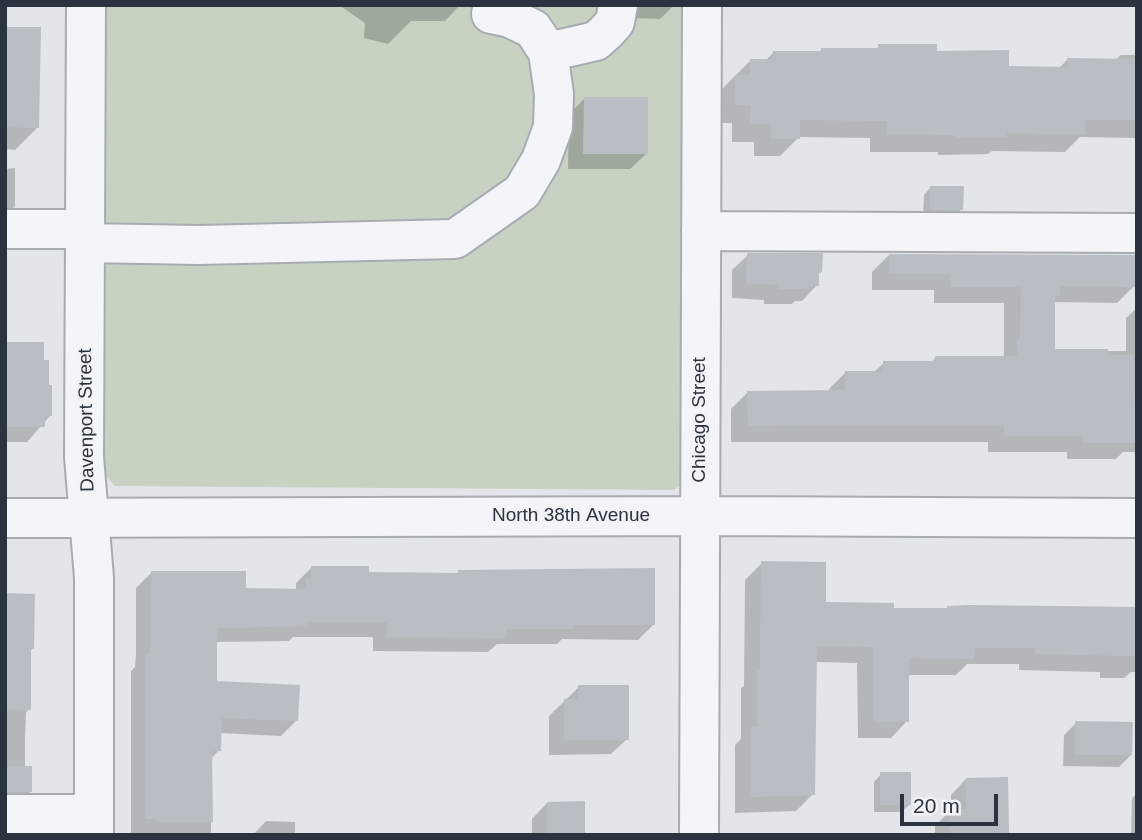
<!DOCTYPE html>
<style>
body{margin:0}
#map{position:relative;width:1142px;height:840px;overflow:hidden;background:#e2e5e9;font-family:Arial,sans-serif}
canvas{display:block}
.frame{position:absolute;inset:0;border:7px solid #2b333f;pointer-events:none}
.scale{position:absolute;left:900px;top:794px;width:98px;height:32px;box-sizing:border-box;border:4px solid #2b333f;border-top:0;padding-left:9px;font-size:21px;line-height:24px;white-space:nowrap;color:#2b333f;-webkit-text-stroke:5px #f1f3f6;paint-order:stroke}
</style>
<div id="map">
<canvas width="1142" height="840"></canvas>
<div class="frame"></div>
<div class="scale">20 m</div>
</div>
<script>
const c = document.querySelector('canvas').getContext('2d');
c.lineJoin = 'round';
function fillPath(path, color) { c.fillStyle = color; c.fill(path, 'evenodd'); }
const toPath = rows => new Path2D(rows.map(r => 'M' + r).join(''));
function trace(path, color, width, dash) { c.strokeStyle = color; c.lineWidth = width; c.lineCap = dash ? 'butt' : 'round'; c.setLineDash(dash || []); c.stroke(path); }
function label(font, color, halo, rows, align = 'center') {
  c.font = font + ' Arial,sans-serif'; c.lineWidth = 5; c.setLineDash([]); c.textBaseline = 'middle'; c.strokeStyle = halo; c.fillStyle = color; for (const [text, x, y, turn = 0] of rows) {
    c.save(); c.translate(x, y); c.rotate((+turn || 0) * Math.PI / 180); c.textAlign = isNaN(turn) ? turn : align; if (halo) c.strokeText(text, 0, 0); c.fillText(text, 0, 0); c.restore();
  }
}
fillPath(toPath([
 [106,5,691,5,689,478,674,490,115,486,104,474]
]), '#c7d2c3');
fillPath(toPath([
 [339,5,460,5,445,21,411,21,388,44,364,38,365,23],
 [631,5,674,5,660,19,631,18],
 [5,29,38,127,15,150,5,149],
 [879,46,935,53,1008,68,1058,69,1067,60,1115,60,1121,55,1137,55,1137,138,1080,137,1065,152,992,151,988,154,938,155,938,152,870,152,870,138,799,137,780,156,754,156,754,142,732,142,732,123,717,123,717,94,750,61,765,61,773,53,875,50],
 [584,99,646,154,630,169,568,169,569,114],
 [15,168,15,206,5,216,5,169],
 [931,187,961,210,953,217,923,217,924,195],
 [748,255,821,272,817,275,817,285,802,301,795,301,792,304,764,304,764,300,732,298,732,270],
 [889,255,1134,286,1117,303,1054,302,1053,351,1126,351,1126,318,1137,308,1137,452,1123,452,1116,459,1067,459,1067,452,988,452,988,442,731,442,731,409,748,392,829,392,829,389,846,372,874,372,884,363,931,363,935,358,1001,358,1004,355,1004,303,934,303,934,290,872,290,872,272],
 [5,344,50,416,27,442,5,442],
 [762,563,824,603,892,610,1135,609,1137,607,1137,672,1131,672,1124,678,1100,678,1100,672,1019,670,1019,664,967,664,956,675,907,675,907,721,891,738,858,738,857,663,815,662,813,794,796,811,735,813,735,745,741,739,741,688,744,686,745,580],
 [311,568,367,574,456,574,458,572,653,625,638,640,562,639,557,644,497,644,488,652,373,651,373,637,293,637,289,641,215,642,215,683,297,720,281,736,220,733,219,750,211,759,211,835,133,835,131,833,131,671,135,667,136,654,136,588,151,573,244,589,296,591,296,583],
 [5,596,33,648,29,652,29,709,26,712,25,738,25,767,31,791,15,807,5,807],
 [579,687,627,739,611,754,549,755,549,716],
 [1076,723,1131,755,1119,767,1063,766,1064,735],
 [881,774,909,805,902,812,874,812,874,782],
 [966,779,1007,835,935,835,935,826,951,810,951,795],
 [1137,793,1137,835,1131,835,1132,798],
 [547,803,584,835,532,835,532,819],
 [266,821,295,822,295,835,253,835]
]), '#0003');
fillPath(toPath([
 [5,27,41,27,39,128,7,127],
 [878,44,937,44,937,51,1009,50,1009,66,1067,67,1067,58,1137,59,1137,120,1085,120,1085,135,1007,133,1007,137,955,138,955,135,887,134,887,121,800,120,800,139,771,139,771,124,750,124,750,105,735,105,735,75,750,75,750,59,773,59,773,51,821,51,821,48,878,48],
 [584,97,648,97,648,154,583,154],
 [930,186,964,186,963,210,930,210],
 [747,253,823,253,822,272,819,272,819,286,809,286,809,289,779,289,779,285,746,283],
 [889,254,1136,255,1136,287,1060,286,1060,296,1055,296,1055,349,1108,349,1108,355,1134,355,1135,443,1083,443,1083,436,1004,436,1004,425,748,426,747,391,845,390,845,371,883,371,883,361,935,361,935,356,1017,356,1017,339,1020,339,1021,287,950,287,950,274,889,274],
 [5,342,44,342,44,360,49,360,49,385,52,385,52,416,45,416,45,427,5,427],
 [761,561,826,562,826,602,894,603,894,608,947,608,947,606,969,605,1137,607,1137,656,1035,654,1035,648,975,648,974,659,909,658,909,722,874,722,873,647,817,646,815,795,751,797,751,727,757,727,757,670,760,670],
 [311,566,369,566,369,572,458,573,458,570,655,568,655,625,574,625,574,629,506,629,506,638,387,637,387,622,306,622,306,626,217,628,217,681,300,685,298,721,222,718,221,751,212,751,213,822,156,822,156,819,145,819,146,654,149,654,151,637,151,571,246,571,246,588,306,589,306,579,311,579],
 [5,593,35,594,34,649,31,649,31,710,5,709],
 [578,685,629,685,629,740,564,740,564,699,578,699],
 [1075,721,1133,722,1132,755,1075,755],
 [5,766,32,766,32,792,5,792],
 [880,772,911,772,911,805,880,805],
 [1008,777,1009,835,950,835,949,809,966,809,966,778],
 [585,801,585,835,547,835,547,802]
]), '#b9bec5');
const minor = toPath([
 [86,5,84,457,94,578,94,835],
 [548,52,596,41,606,32,615,22,618,5],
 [5,229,86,229],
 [701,231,1137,233],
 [86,243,199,245,455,239,522,192,541,160,553,127,554,94,548,52,533,29,510,18,491,14],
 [5,518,718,516,1137,518],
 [5,814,94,814],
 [699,835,702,5]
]);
trace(minor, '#a7acb3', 42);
trace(minor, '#f4f5f8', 38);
label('19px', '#2b333f', '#f1f3f6', [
 ["Davenport Street",87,420,-91],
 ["Chicago Street",700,420,-90],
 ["North 38th Avenue",571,516]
]);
</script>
